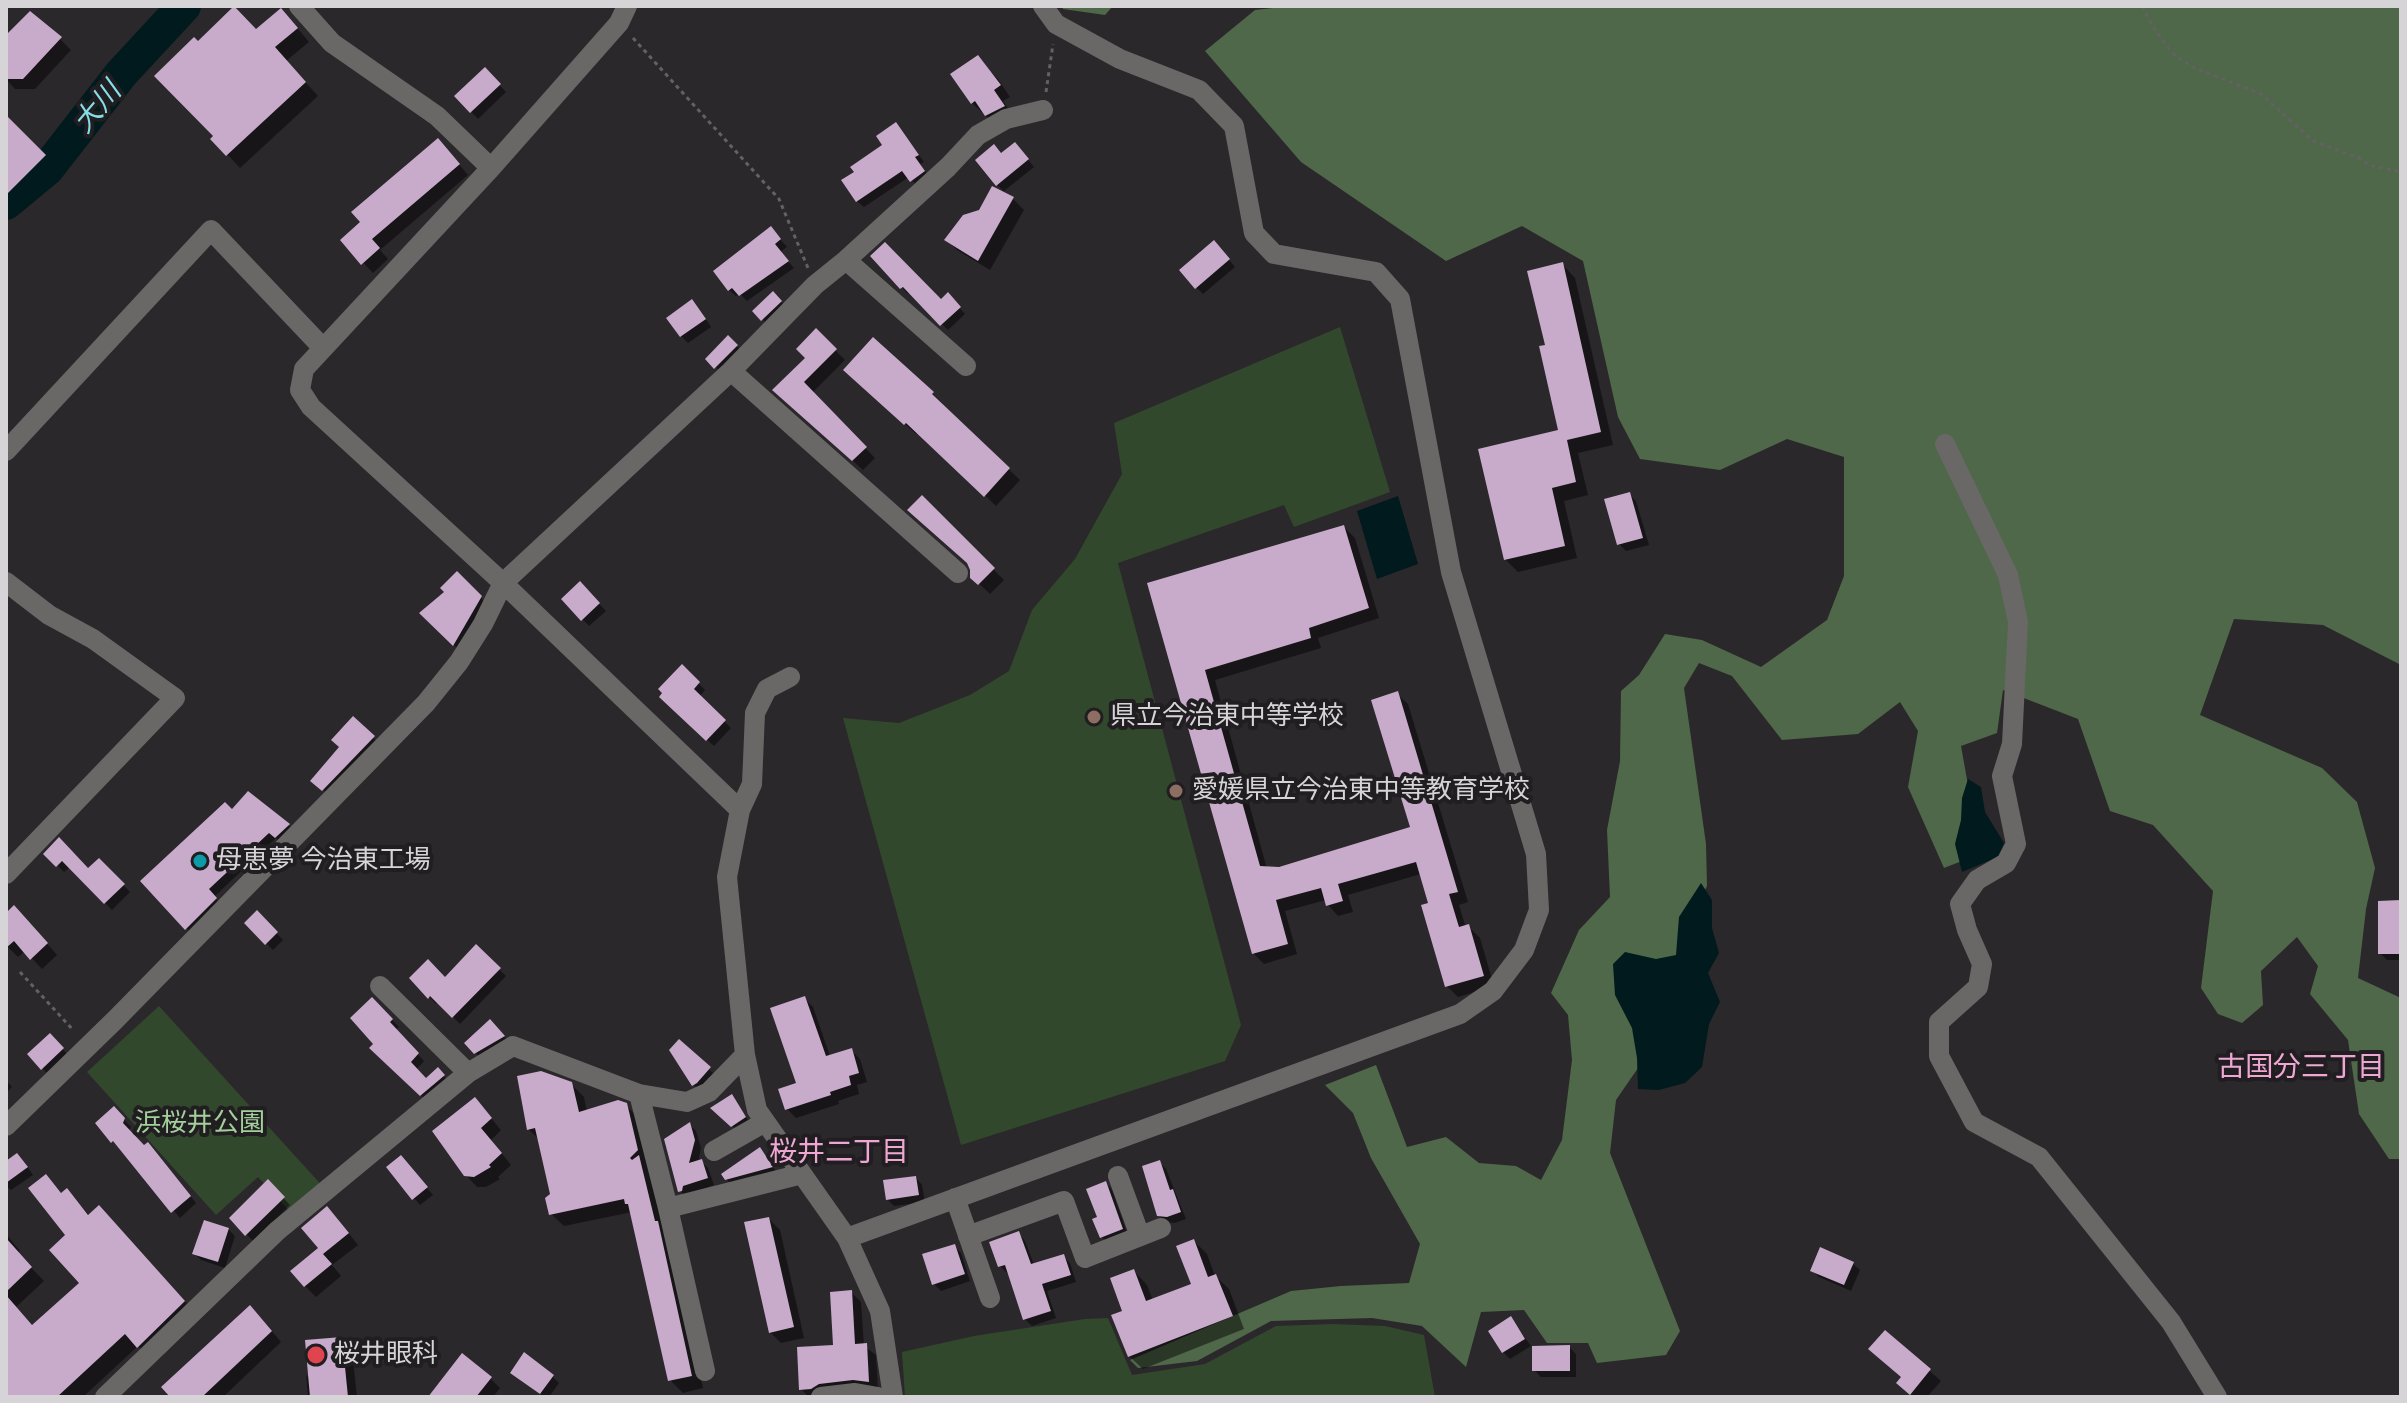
<!DOCTYPE html>
<meta charset="utf-8">
<style>
body{margin:0}
#map{position:relative;width:2407px;height:1403px;overflow:hidden;background:#2b282b;font-family:"Noto Sans",sans-serif}
canvas{display:block}
.frame{position:absolute;inset:0;border:8px solid #d6d4d6;pointer-events:none}
</style>
<div id="map">
<canvas width="2407" height="1403"></canvas>
<div class="frame"></div>
</div>
<script>
const c = document.querySelector('canvas').getContext('2d');
c.lineJoin = 'round';
function fillPath(path, color) { c.fillStyle = color; c.fill(path, 'evenodd'); }
const toPath = rows => new Path2D(rows.map(r => 'M' + r).join(''));
function trace(path, color, width, dash) { c.strokeStyle = color; c.lineWidth = width; c.lineCap = dash ? 'butt' : 'round'; c.setLineDash(dash || []); c.stroke(path); }
function label(font, color, halo, rows, align = 'center') {
  c.font = font + ' "Noto Sans","Noto Sans JP",sans-serif'; c.lineWidth = 8; c.setLineDash([]); c.textBaseline = 'middle'; c.strokeStyle = halo; c.fillStyle = color; for (const [text, x, y, turn = 0] of rows) {
    c.save(); c.translate(x, y); c.rotate((+turn || 0) * Math.PI / 180); c.textAlign = isNaN(turn) ? turn : align; if (halo) c.strokeText(text, 0, 0); c.fillText(text, 0, 0); c.restore();
  }
}
fillPath(toPath([
 [1340,327,1390,492,1294,527,1284,505,1118,563,1241,1025,1225,1061,961,1145,843,718,899,723,970,695,1009,671,1032,610,1075,559,1122,474,1114,423],
 [159,1006,326,1190,295,1217,258,1177,216,1215,87,1072],
 [1108,1318,1132,1375,1205,1364,1276,1326,1332,1324,1385,1326,1424,1335,1435,1397,905,1397,902,1352,974,1336,1085,1319]
]), '#32482d');
fillPath(toPath([
 [1062,6,1113,6,1105,15,1063,9],
 [1291,6,2401,6,2401,665,2323,625,2234,619,2200,715,2322,768,2357,802,2375,868,2366,909,2358,978,2401,998,2401,1159,2389,1159,2359,1114,2348,1040,2310,994,2318,966,2297,937,2261,971,2263,1005,2242,1023,2218,1014,2201,988,2213,891,2153,825,2110,811,2078,719,2003,690,1997,733,1961,746,1971,802,1967,859,1944,868,1908,787,1918,731,1900,702,1858,734,1782,740,1732,676,1699,663,1684,688,1706,844,1707,886,1690,920,1647,1055,1616,1100,1610,1153,1680,1331,1666,1355,1597,1363,1588,1343,1547,1343,1524,1310,1481,1312,1466,1367,1422,1326,1372,1318,1271,1321,1197,1361,1138,1368,1130,1360,1291,1291,1341,1286,1409,1283,1420,1244,1371,1158,1353,1113,1325,1085,1376,1065,1407,1147,1446,1137,1479,1163,1516,1166,1541,1180,1562,1140,1572,1060,1568,1015,1551,993,1579,930,1610,897,1607,830,1620,761,1621,691,1639,675,1665,634,1702,640,1761,667,1827,620,1844,576,1844,457,1787,439,1720,470,1640,459,1618,417,1583,261,1522,226,1446,261,1301,162,1205,51,1255,10]
]), '#4f6849');
fillPath(toPath([
 [1398,496,1418,564,1377,579,1357,511],
 [1968,779,1981,787,1985,812,2004,843,1998,857,1962,872,1955,844,1961,820,1962,798],
 [1701,883,1712,900,1712,928,1719,953,1708,973,1720,1002,1709,1024,1702,1067,1685,1083,1659,1090,1638,1089,1637,1058,1632,1028,1615,995,1613,964,1625,952,1656,959,1676,955,1679,917]
]), '#001a1d');
fillPath(toPath([
 [294,24,309,42,286,61,318,96,240,168,213,139,216,136,198,44],
 [6,38,60,39,71,50,35,89,15,89,6,79],
 [977,58,998,79,1010,97,1003,101,1014,117,997,126,972,103],
 [485,70,506,92,478,119,457,97],
 [6,118,53,165,21,197,11,187,6,192],
 [896,124,924,162,920,164,930,178,918,187,909,177,864,207,857,201,857,172,885,146],
 [448,151,468,175,380,250,388,259,373,273,342,240],
 [1021,151,1034,167,1004,191,997,185,1002,155],
 [993,189,1013,199,1024,210,990,270,957,250,947,240,980,212],
 [777,236,787,247,780,252,794,268,747,301,740,294,736,296,729,290],
 [1221,250,1235,267,1203,294,1196,287],
 [873,256,941,301,948,295,965,314,948,330,910,292,908,294],
 [1562,264,1575,278,1613,445,1578,453,1588,495,1564,501,1577,558,1518,572,1505,559,1560,432,1547,346],
 [773,293,786,307,768,325,755,311],
 [699,309,711,327,688,343,681,336],
 [816,331,845,360,812,393,875,458,863,470,784,399,808,358],
 [728,338,744,353,723,374,707,359],
 [857,381,932,393,943,404,941,406,1020,480,996,506,918,432,916,434],
 [1629,494,1636,501,1649,545,1626,551,1619,544],
 [922,498,1004,580,990,594,972,577,973,569],
 [1344,527,1355,538,1379,618,1318,638,1321,648,1215,680,1267,869,1279,869,1412,829,1397,694,1408,704,1468,902,1459,905,1466,928,1469,927,1480,938,1494,986,1458,997,1447,986,1430,904,1421,874,1348,895,1353,912,1338,916,1328,905,1326,900,1285,911,1297,954,1264,964,1253,953,1149,584],
 [457,574,491,608,464,655,422,613,447,593],
 [580,584,606,611,589,626,563,599],
 [682,667,705,690,699,697,731,728,714,746,661,697],
 [354,719,380,745,330,796,313,780,342,747],
 [232,812,288,825,295,831,283,844,276,838,214,897,222,906,193,935,143,881],
 [46,854,88,871,99,860,130,892,112,910,70,867,64,872],
 [2401,902,2401,960,2387,960,2380,953],
 [6,910,25,918,57,955,42,969,25,951,18,957,6,945],
 [257,913,283,940,273,950,246,923],
 [476,947,506,976,460,1024,438,1002,436,1004,412,978,445,980],
 [804,998,813,1007,830,1056,851,1050,860,1059,867,1082,857,1085,859,1094,838,1101,839,1104,796,1118,787,1109,799,1084],
 [372,1000,399,1027,395,1030,424,1061,416,1070,426,1081,438,1070,450,1083,428,1102,372,1048,376,1044],
 [490,1022,510,1043,482,1060,467,1043],
 [50,1036,69,1056,49,1075,29,1055],
 [680,1042,716,1076,700,1091,693,1084],
 [6,1080,12,1087,6,1093],
 [571,1084,584,1097,587,1112,625,1105,639,1118,670,1236,703,1388,683,1393,670,1380,632,1212,564,1226,551,1214,552,1195,540,1140,528,1129],
 [731,1097,751,1124,739,1132,714,1109],
 [114,1109,131,1127,129,1131,144,1148,154,1152,196,1203,180,1218,121,1147,113,1141],
 [485,1111,501,1130,491,1140,511,1165,498,1177,500,1179,486,1187,477,1187,466,1175],
 [689,1124,696,1131,701,1148,698,1162,701,1161,708,1168,714,1185,690,1193,687,1198,680,1191],
 [765,1155,777,1173,732,1185,726,1179],
 [24,1162,33,1175,11,1190,6,1186,6,1163],
 [1159,1162,1166,1169,1186,1219,1175,1223,1166,1222,1158,1215],
 [408,1165,433,1195,420,1205,414,1198],
 [46,1177,62,1194,67,1191,90,1216,112,1220,197,1315,151,1359,138,1346,83,1397,6,1397,6,1234,20,1251,17,1253,44,1281,16,1307,33,1327,82,1283,68,1235],
 [916,1178,922,1185,925,1202,894,1206,887,1199],
 [268,1182,290,1205,253,1241,231,1218],
 [1105,1183,1112,1190,1128,1236,1109,1244,1102,1237,1099,1218],
 [769,1219,780,1230,804,1338,781,1343,770,1332],
 [338,1220,358,1245,332,1265,341,1276,316,1297,305,1286,321,1248],
 [228,1229,235,1236,225,1268,201,1260,194,1253],
 [1019,1234,1025,1241,1034,1265,1063,1256,1070,1263,1076,1282,1047,1291,1056,1318,1032,1326,1025,1319,1009,1272,1007,1273,1000,1266],
 [1194,1241,1207,1254,1215,1276,1229,1289,1244,1329,1143,1369,1129,1356,1124,1312,1134,1271,1147,1285,1153,1301,1193,1285],
 [954,1246,961,1253,970,1281,941,1291,934,1284],
 [1853,1264,1860,1270,1851,1291,1819,1277,1812,1270],
 [851,1292,861,1302,864,1346,876,1355,878,1391,809,1397,801,1389,835,1347],
 [261,1318,281,1342,223,1397,173,1397],
 [1511,1319,1531,1346,1510,1359,1503,1352],
 [1885,1332,1941,1381,1927,1397,1914,1397,1899,1383,1903,1378],
 [342,1339,352,1350,357,1397,308,1397,306,1375,310,1380],
 [1569,1347,1576,1354,1576,1377,1541,1377,1534,1370],
 [552,1376,559,1383,549,1397,544,1397,520,1379],
 [490,1378,500,1388,493,1397,430,1397]
]), '#0007');
trace(toPath([
 [6,203,47,169,121,74,184,6]
]), '#001a1d', 34);
fillPath(toPath([
 [234,6,256,29,281,8,298,28,275,47,306,82,226,156,210,139,213,136,154,76,194,37,198,41],
 [30,11,62,37,23,79,6,79,6,35],
 [978,55,1001,85,994,90,1005,106,985,116,975,101,971,104,950,74],
 [485,67,501,84,470,113,454,96],
 [6,115,46,155,6,195],
 [896,122,919,155,915,157,925,171,910,182,902,171,856,202,841,180,854,172,850,167,882,145,876,136],
 [438,138,460,164,372,239,380,248,361,265,340,240,360,222,351,212],
 [1015,142,1029,159,996,186,975,160,994,144,1001,153],
 [992,186,1014,197,978,261,944,240,963,215,979,210],
 [771,226,781,239,775,244,789,261,739,296,732,288,728,291,713,271],
 [1214,240,1230,259,1195,289,1179,270],
 [885,242,941,299,948,292,961,307,940,326,903,287,900,289,870,256],
 [1563,262,1601,432,1567,440,1576,482,1552,488,1565,546,1504,560,1478,449,1558,430,1539,346,1545,345,1527,271],
 [773,291,782,301,761,321,752,311],
 [692,299,706,319,680,337,666,318],
 [816,328,837,349,804,382,867,447,852,461,772,390,805,358,796,349],
 [728,335,738,345,714,369,705,359],
 [873,337,934,392,932,394,1010,468,984,497,906,423,904,425,843,370],
 [1630,492,1643,538,1617,545,1604,499],
 [922,495,995,568,978,585,970,578,970,570,967,563,907,510],
 [1344,525,1369,608,1309,628,1311,638,1205,670,1260,866,1279,867,1410,827,1371,700,1398,691,1458,892,1449,894,1459,927,1469,924,1484,976,1445,987,1421,905,1428,903,1416,862,1338,884,1343,901,1326,906,1321,888,1276,900,1288,944,1252,954,1147,583],
 [457,571,482,596,453,646,419,613,444,592,440,588],
 [580,581,600,603,581,621,561,599],
 [682,664,700,682,694,689,726,720,706,741,659,697,662,693,658,689],
 [353,716,375,736,322,791,310,781,339,747,331,740],
 [248,791,290,824,275,838,269,833,209,889,217,898,185,930,140,881,225,802,232,809],
 [59,837,88,868,99,858,125,884,104,904,62,861,56,867,43,854],
 [2401,900,2401,954,2378,954,2378,901],
 [14,905,48,943,30,960,14,941,6,948,6,913],
 [257,910,278,932,265,945,244,923],
 [476,944,501,968,452,1018,430,996,428,999,409,978,428,959,445,977],
 [805,996,826,1056,852,1048,859,1073,849,1076,851,1085,830,1092,831,1095,785,1110,778,1089,796,1083,770,1008],
 [372,997,393,1019,390,1022,419,1053,411,1062,426,1078,438,1067,445,1075,420,1096,369,1048,373,1044,350,1018],
 [490,1019,505,1036,474,1054,464,1043],
 [50,1033,64,1048,41,1070,27,1054],
 [679,1039,711,1067,697,1083,692,1086,669,1050],
 [541,1071,572,1082,579,1112,618,1100,627,1103,638,1150,630,1158,632,1160,639,1155,655,1221,658,1221,692,1376,668,1381,628,1204,625,1204,624,1199,549,1215,545,1198,550,1194,535,1128,527,1130,517,1076],
 [732,1094,746,1117,731,1127,710,1108],
 [475,1097,492,1118,481,1128,502,1153,489,1165,491,1167,474,1177,464,1176,432,1131],
 [114,1106,125,1118,123,1123,144,1145,148,1142,191,1196,171,1213,113,1141,111,1143,95,1123],
 [690,1122,695,1140,689,1163,702,1159,708,1178,683,1186,682,1191,678,1192,664,1139],
 [760,1147,773,1167,725,1180,721,1174],
 [17,1153,28,1167,6,1183,6,1161],
 [401,1155,428,1187,412,1200,386,1167],
 [1160,1160,1170,1190,1173,1189,1181,1212,1167,1217,1157,1216,1142,1166],
 [46,1174,61,1193,67,1188,88,1215,99,1205,185,1301,137,1348,125,1334,57,1397,6,1397,6,1295,32,1325,79,1283,49,1250,65,1235,28,1188],
 [916,1176,919,1195,886,1200,883,1180],
 [268,1179,285,1197,245,1236,229,1218],
 [1106,1181,1123,1229,1100,1238,1092,1219,1097,1217,1086,1189],
 [327,1206,349,1233,323,1254,332,1264,304,1287,290,1271,318,1248,301,1228],
 [769,1217,794,1327,769,1333,744,1222],
 [204,1220,229,1228,218,1262,192,1254],
 [1019,1231,1031,1264,1064,1254,1071,1275,1042,1284,1051,1311,1023,1320,1005,1265,998,1267,989,1242],
 [6,1238,32,1267,6,1292],
 [1194,1239,1208,1277,1216,1274,1233,1316,1128,1357,1111,1315,1122,1311,1110,1278,1134,1269,1146,1301,1191,1284,1176,1246],
 [955,1244,965,1274,932,1285,922,1254],
 [1820,1247,1854,1262,1844,1285,1810,1271],
 [852,1290,855,1344,867,1343,869,1382,853,1380,819,1384,811,1389,799,1390,797,1347,833,1345,830,1292],
 [250,1305,272,1331,202,1397,170,1397,161,1387],
 [1511,1316,1525,1339,1502,1353,1488,1331],
 [1885,1330,1931,1369,1910,1395,1896,1383,1901,1377,1868,1349],
 [342,1337,348,1397,310,1397,305,1340],
 [1570,1345,1570,1371,1532,1371,1532,1346],
 [524,1352,554,1375,540,1394,510,1373],
 [462,1353,492,1377,476,1397,428,1397]
]), '#c8aacb');
trace(toPath([
 [2142,6,2153,27,2171,52,2192,67,2261,94,2313,141,2359,158,2369,165,2401,172],
 [633,38,779,199,808,268],
 [1046,92,1053,44],
 [20,972,74,1031]
]), '#636163', 3, [4, 4]);
trace(toPath([
 [299,6,332,43,437,116,491,168],
 [627,6,619,23,491,168,304,369,300,390,311,407,503,583,740,810],
 [846,260,966,366],
 [731,371,958,573],
 [1945,444,2008,575,2018,622,2012,744,2002,776,2016,844,2006,863,1977,880,1960,904,1967,930,1982,964,1978,987,1939,1022,1939,1056,1974,1122,2039,1157,2171,1322,2217,1397],
 [6,451,211,230,323,348],
 [6,582,49,615,93,639,175,698,6,874],
 [790,677,767,689,755,713,752,784,740,810,727,877,745,1055,757,1110,847,1238,880,1311,893,1397],
 [380,986,468,1073],
 [639,1094,668,1208,705,1371],
 [6,1126,115,1020,426,703,459,662,483,624,503,583,731,371,815,285,846,260,948,167,978,135,1006,119,1043,110],
 [714,1151,765,1122],
 [1118,1176,1140,1236],
 [955,1198,990,1298],
 [668,1208,802,1174],
 [968,1236,1064,1201,1085,1258,1161,1228],
 [847,1238,1460,1014,1493,991,1524,950,1539,910,1536,854,1451,572,1400,299,1376,272,1274,254,1254,233,1234,126,1199,90,1120,59,1056,24,1043,6],
 [105,1397,277,1231,468,1073,513,1046,639,1094,687,1102,709,1092,745,1055],
 [821,1397,855,1393,878,1397]
]), '#6a6867', 20);
for (const [x, y, r, color] of [
 [1094,717,8,"#8d6e63"],
 [1176,791,8,"#8d6e63"],
 [200,861,8,"#0f9aa8"],
 [316,1355,10,"#e0444e"]
]) { const dot = new Path2D(); dot.arc(x, y, r, 0, 2 * Math.PI); c.fillStyle = color; c.fill(dot); trace(dot, '#211e22', 3); }
label('26px', '#d6d4d6', '#211e22', [
 ["県立今治東中等学校",1110,717],
 ["愛媛県立今治東中等教育学校",1192,791],
 ["母恵夢 今治東工場",216,861],
 ["桜井眼科",334,1355]
], 'left');
label('26px', '#a3cf9a', '#211e22', [
 ["浜桜井公園",200,1124]
]);
label('italic 28px', '#84dee7', '#211e22', [
 ["大川",98,108,-50]
]);
label('28px', '#eea7d3', '#211e22', [
 ["古国分三丁目",2301,1068],
 ["桜井二丁目",839,1153]
]);
</script>
